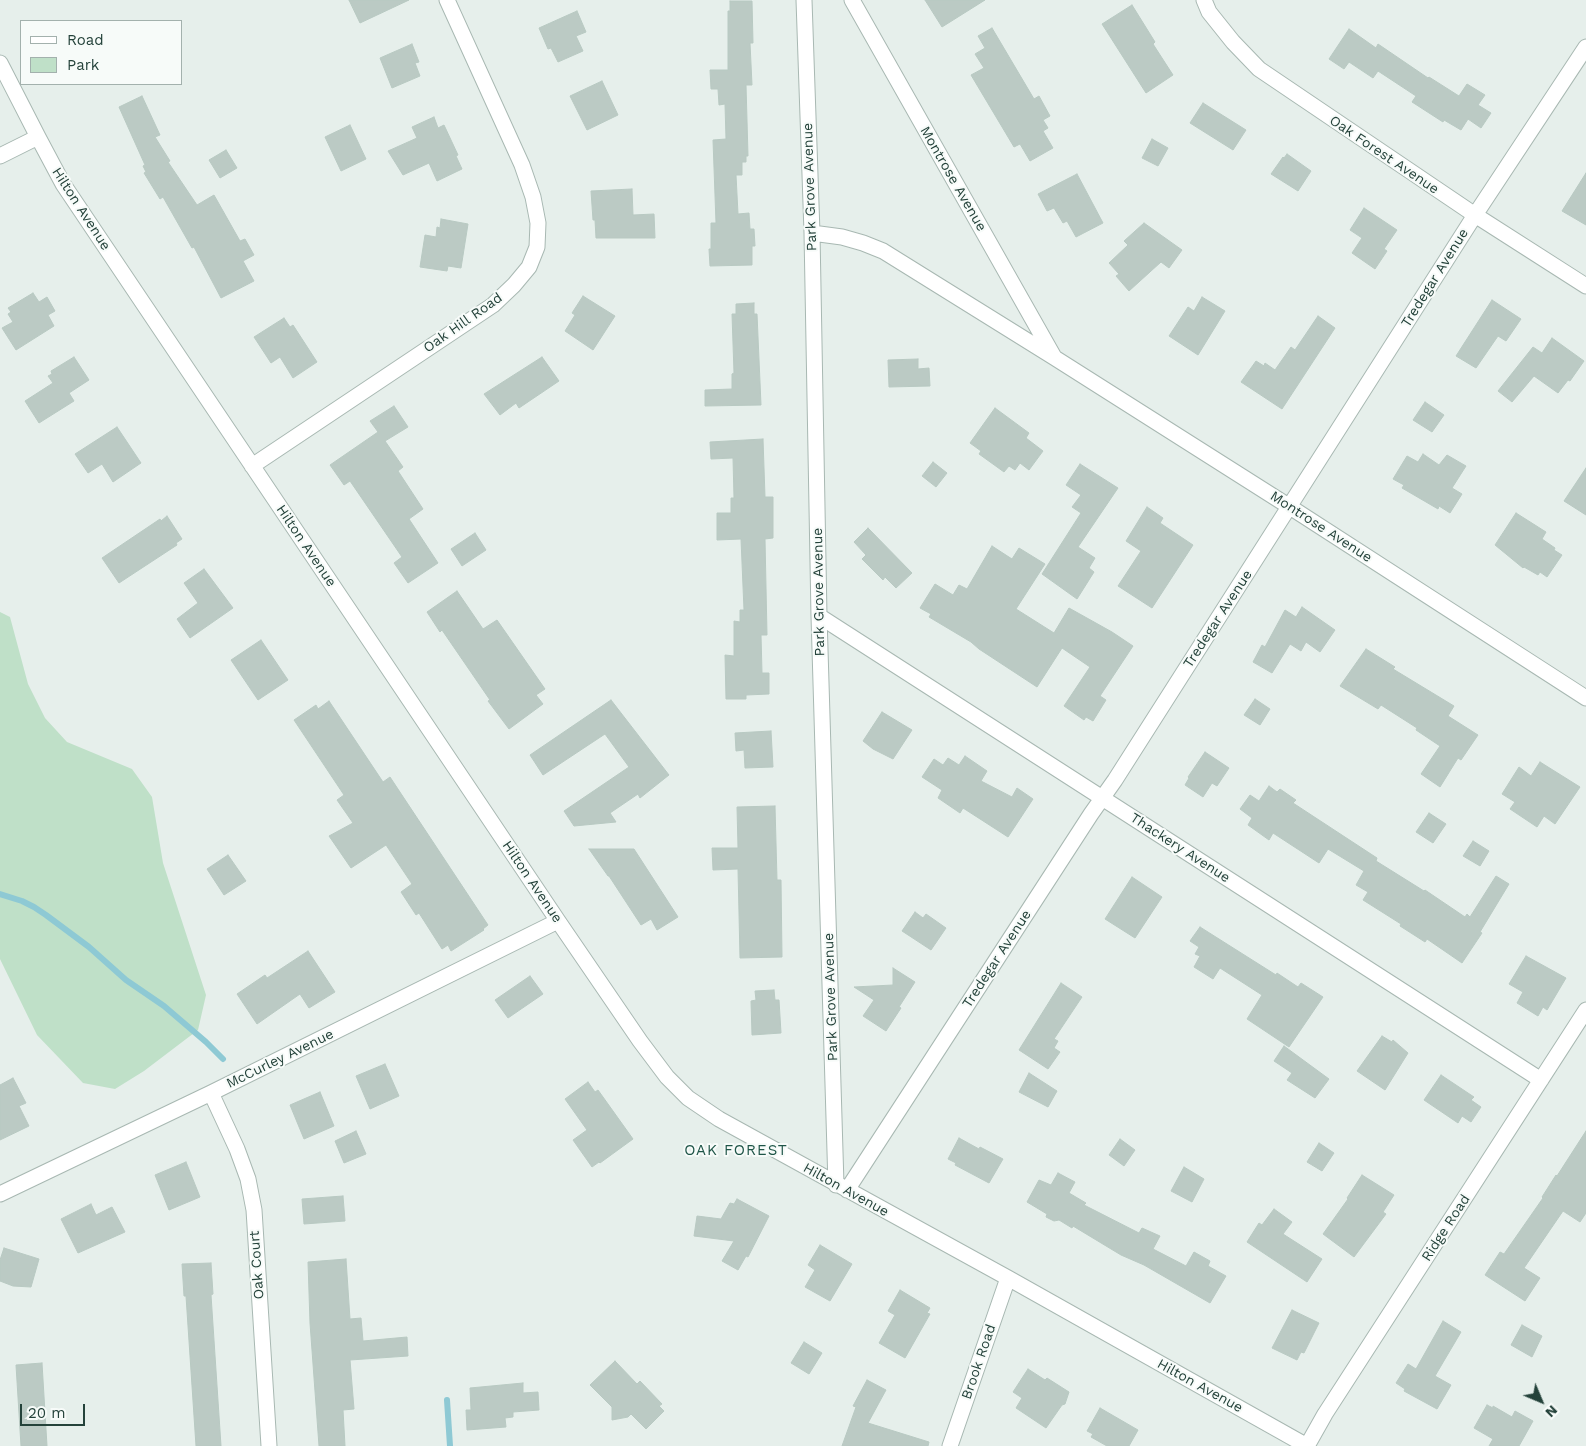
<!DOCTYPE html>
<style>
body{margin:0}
#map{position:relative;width:1586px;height:1446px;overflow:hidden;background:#e6efeb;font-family:"Work Sans",sans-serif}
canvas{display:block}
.legend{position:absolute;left:20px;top:20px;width:162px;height:65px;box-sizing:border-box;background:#f7fbf9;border:1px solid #a3b1ad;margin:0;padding:6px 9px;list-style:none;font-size:15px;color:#24423a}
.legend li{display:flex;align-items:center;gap:10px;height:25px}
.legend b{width:25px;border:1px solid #a3b1ad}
.north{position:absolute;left:1516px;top:1376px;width:50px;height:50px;-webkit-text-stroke:4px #f7fbf9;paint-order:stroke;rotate:135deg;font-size:14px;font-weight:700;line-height:20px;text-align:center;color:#24423a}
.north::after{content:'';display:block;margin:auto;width:18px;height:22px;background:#24423a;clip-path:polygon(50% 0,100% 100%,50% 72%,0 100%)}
.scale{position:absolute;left:20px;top:1404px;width:65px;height:22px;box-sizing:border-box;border:2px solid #24423a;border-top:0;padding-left:6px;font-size:15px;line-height:18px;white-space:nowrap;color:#24423a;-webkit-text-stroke:4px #f7fbf9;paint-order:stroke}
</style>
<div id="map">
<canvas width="1586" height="1446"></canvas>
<ul class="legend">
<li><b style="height:6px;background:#fff"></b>Road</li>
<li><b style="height:14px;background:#bfe0c8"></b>Park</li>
</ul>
<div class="north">N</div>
<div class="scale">20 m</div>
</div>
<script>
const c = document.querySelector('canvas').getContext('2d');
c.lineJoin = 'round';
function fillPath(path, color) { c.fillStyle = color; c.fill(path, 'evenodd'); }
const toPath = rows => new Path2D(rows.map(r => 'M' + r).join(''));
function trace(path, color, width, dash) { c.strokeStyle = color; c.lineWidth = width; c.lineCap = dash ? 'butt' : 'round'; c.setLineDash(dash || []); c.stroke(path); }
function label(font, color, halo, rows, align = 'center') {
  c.font = font + ' "Work Sans",sans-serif'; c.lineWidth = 4; c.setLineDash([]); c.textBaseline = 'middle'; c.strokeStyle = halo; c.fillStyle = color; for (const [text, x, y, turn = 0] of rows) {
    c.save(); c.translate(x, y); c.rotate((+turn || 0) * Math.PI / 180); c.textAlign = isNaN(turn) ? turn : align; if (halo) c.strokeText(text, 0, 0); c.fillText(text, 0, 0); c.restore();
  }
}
fillPath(toPath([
 [0,612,10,617,28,684,45,718,67,742,132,769,152,797,163,863,206,995,198,1030,144,1071,115,1089,83,1083,37,1035,0,959]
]), '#bfe0c8');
trace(toPath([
 [0,894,22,901,34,907,46,915,89,947,126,980,164,1006,206,1042,223,1059],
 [447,1400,450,1446]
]), '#8ec9d4', 6);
const building = toPath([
 [349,0,409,0,360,23,349,0],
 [925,0,985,0,942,27,925,0],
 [730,1,752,1,753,43,750,43,752,85,746,85,748,156,746,156,746,162,742,162,742,175,736,175,738,214,749,213,750,229,754,229,755,246,752,246,752,265,710,266,709,249,711,249,711,223,716,223,713,140,726,139,725,104,719,105,718,89,711,89,710,70,728,70,728,11,730,11,730,1],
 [1132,5,1155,42,1153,44,1173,75,1146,93,1102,24,1132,5],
 [577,11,586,32,576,36,583,51,558,62,551,48,548,49,539,28,577,11],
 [992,28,1034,99,1039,96,1050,116,1043,120,1048,128,1043,131,1053,148,1030,161,1020,144,1014,147,971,75,984,68,975,54,985,48,978,36,992,28],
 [1349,29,1376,48,1378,44,1428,78,1429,77,1459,96,1467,84,1485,95,1478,105,1491,113,1481,128,1468,119,1461,130,1444,120,1443,122,1412,102,1416,96,1378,71,1373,78,1349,62,1344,69,1329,59,1349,29],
 [412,44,419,62,415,63,420,76,392,88,380,58,412,44],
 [602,81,618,115,587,130,570,96,602,81],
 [142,96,160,135,155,137,170,161,168,162,197,205,214,195,240,241,245,239,254,255,243,261,254,281,221,298,194,247,192,248,163,197,160,199,144,173,146,172,143,166,145,165,119,107,142,96],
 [1203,103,1246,130,1233,150,1190,123,1203,103],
 [434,117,438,128,444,125,458,155,456,156,462,169,437,181,429,163,403,175,388,151,417,138,412,127,434,117],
 [350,125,366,159,341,171,325,137,350,125],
 [1152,139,1168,148,1158,166,1142,158,1152,139],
 [226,150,237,168,220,178,209,160,226,150],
 [1287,154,1311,171,1298,191,1271,174,1283,157,1284,158,1287,154],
 [1586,173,1586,225,1562,211,1586,173],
 [1077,174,1103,223,1076,237,1067,221,1063,223,1054,208,1047,211,1038,194,1077,174],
 [632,189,633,215,654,214,655,238,596,238,595,220,593,220,591,191,632,189],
 [1364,208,1397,230,1384,249,1387,251,1375,269,1352,253,1362,238,1350,230,1364,208],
 [441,219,468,224,461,268,448,266,447,271,420,267,425,235,436,237,437,227,440,228,441,219],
 [1144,223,1182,250,1169,268,1161,262,1129,291,1116,276,1119,274,1109,263,1128,245,1124,241,1144,223],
 [33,293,39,302,47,297,55,311,48,315,54,326,16,350,2,328,13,322,8,314,11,312,8,308,33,293],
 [583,296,615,316,593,350,565,331,575,315,572,313,583,296],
 [1202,297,1225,311,1198,355,1169,336,1188,307,1194,311,1202,297],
 [1492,300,1521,319,1506,341,1498,336,1476,368,1456,356,1492,300],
 [754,303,754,314,757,314,761,405,705,406,705,390,732,389,732,374,734,373,732,314,736,314,736,304,754,303],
 [1318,316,1335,328,1282,409,1241,382,1256,361,1264,366,1265,363,1275,370,1291,347,1295,350,1318,316],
 [284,318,290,327,293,325,317,362,293,378,280,357,271,363,254,337,284,318],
 [1552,338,1584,361,1570,381,1568,380,1558,393,1534,376,1512,402,1498,391,1533,347,1542,353,1552,338],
 [74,357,89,380,69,393,74,401,39,423,25,401,53,383,48,376,52,374,51,371,74,357],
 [542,357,559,381,519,408,516,403,500,415,484,394,542,357],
 [918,359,918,369,929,368,930,386,889,387,888,360,918,359],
 [1425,402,1444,415,1432,432,1413,420,1425,402],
 [394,406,408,427,385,441,403,467,398,471,423,509,409,519,438,563,408,583,394,563,402,557,350,481,344,485,330,465,378,432,370,421,394,406],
 [995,408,1029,433,1026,438,1043,451,1029,470,1020,463,1015,470,1009,466,1004,472,979,454,981,451,970,443,995,408],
 [117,427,141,463,113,482,102,464,88,473,75,454,117,427],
 [763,439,765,497,773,497,773,538,765,539,767,635,761,635,762,673,769,673,769,694,746,695,746,699,726,699,725,655,734,656,734,621,740,622,740,610,744,610,741,539,717,540,717,513,731,513,731,498,734,498,733,458,711,459,710,442,763,439],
 [1423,454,1439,465,1447,455,1466,466,1452,488,1462,494,1450,513,1439,506,1438,509,1402,488,1404,485,1393,479,1407,456,1418,462,1423,454],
 [933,462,947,473,936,487,922,476,933,462],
 [1080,464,1118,488,1078,547,1095,558,1089,568,1094,572,1077,599,1042,574,1081,513,1072,507,1081,495,1066,485,1080,464],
 [1586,468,1586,515,1564,501,1586,468],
 [1147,507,1163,518,1160,523,1193,545,1152,608,1118,586,1141,551,1126,541,1147,507],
 [1516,513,1546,532,1542,539,1555,548,1554,550,1562,555,1547,577,1540,572,1538,575,1524,567,1523,568,1495,545,1516,513],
 [167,516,182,539,176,543,177,545,119,583,102,558,160,519,161,521,167,516],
 [868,528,912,573,896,588,885,577,883,580,862,559,866,555,854,542,868,528],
 [475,533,486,550,462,566,451,549,475,533],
 [992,546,1012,559,1019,548,1045,564,1016,609,1054,633,1069,608,1112,632,1133,646,1100,696,1106,700,1093,721,1086,717,1084,720,1064,706,1090,667,1062,648,1037,687,979,649,971,642,929,617,931,614,920,608,935,584,953,595,959,585,967,589,992,546],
 [204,569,233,608,190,638,177,619,198,603,184,583,204,569],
 [457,591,483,629,497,620,545,689,536,695,543,704,509,729,488,701,490,700,442,630,440,632,427,612,457,591],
 [1302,607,1335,630,1320,652,1306,642,1301,651,1290,644,1272,673,1253,662,1262,645,1265,647,1285,610,1296,617,1302,607],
 [261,640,288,680,258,700,231,660,261,640],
 [1366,649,1395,667,1393,669,1454,706,1448,716,1478,735,1461,760,1458,758,1440,787,1421,774,1440,746,1416,730,1417,728,1381,705,1378,709,1340,686,1366,649],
 [1255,699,1270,709,1260,725,1244,715,1255,699],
 [611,700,669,775,640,798,638,794,610,813,616,822,574,826,564,811,629,767,605,734,543,775,530,755,611,700],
 [329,701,383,782,390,777,488,925,483,929,484,930,451,951,448,945,442,949,419,913,416,915,401,892,412,884,386,845,351,868,329,836,353,823,337,800,344,795,294,720,316,705,318,709,329,701],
 [882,712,912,730,893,759,873,749,863,741,882,712],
 [771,731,773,767,745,768,744,750,736,751,735,733,771,731],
 [1205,752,1229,768,1217,786,1212,783,1203,797,1185,785,1189,778,1188,777,1205,752],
 [965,756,987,771,981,781,1012,797,1017,788,1033,799,1008,837,963,808,960,813,938,798,942,790,922,777,934,759,943,765,948,758,959,765,965,756],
 [1540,762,1580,787,1555,824,1544,816,1537,827,1510,809,1515,802,1502,794,1519,767,1531,776,1540,762],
 [1269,786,1277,792,1280,789,1296,800,1293,803,1377,858,1376,861,1424,891,1425,890,1465,917,1467,914,1470,917,1496,876,1509,884,1480,932,1482,933,1462,963,1427,939,1425,942,1400,926,1401,924,1363,900,1368,892,1356,885,1364,871,1328,849,1319,863,1273,833,1269,840,1248,825,1252,818,1240,809,1250,795,1259,801,1269,786],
 [775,806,777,880,781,880,782,957,740,958,738,869,713,870,712,848,738,848,737,807,775,806],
 [1429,813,1446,824,1433,843,1416,832,1429,813],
 [1473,841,1489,851,1480,866,1463,856,1473,841],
 [589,849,634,849,678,917,657,930,651,919,641,925,609,876,608,876,589,849],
 [228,855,246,881,224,895,207,869,228,855],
 [1132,877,1162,897,1135,938,1105,919,1132,877],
 [915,912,923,918,926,914,946,928,931,950,902,931,915,912],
 [1200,927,1276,975,1277,973,1298,987,1301,983,1323,997,1289,1047,1247,1019,1262,995,1220,968,1213,979,1194,967,1200,956,1195,954,1199,947,1190,941,1200,927],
 [308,951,335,992,309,1008,300,994,257,1024,237,994,265,975,267,978,308,951],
 [1526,956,1566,978,1547,1010,1543,1007,1538,1016,1517,1003,1523,992,1509,984,1526,956],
 [893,968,915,982,899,1007,901,1008,886,1031,863,1016,874,1000,854,987,893,985,893,968],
 [530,976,543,994,508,1018,495,1000,530,976],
 [1061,983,1082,997,1054,1039,1058,1041,1054,1048,1060,1052,1048,1069,1019,1050,1061,983],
 [774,990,775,1000,779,1000,781,1033,752,1035,751,1001,756,1000,755,991,774,990],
 [1382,1036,1392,1042,1393,1040,1408,1053,1385,1090,1357,1071,1382,1036],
 [1284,1046,1329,1079,1315,1098,1287,1080,1292,1073,1274,1061,1284,1046],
 [385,1064,399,1096,370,1109,356,1076,385,1064],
 [1029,1073,1057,1091,1048,1107,1019,1092,1029,1073],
 [1441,1075,1474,1097,1471,1100,1481,1107,1471,1122,1462,1116,1458,1123,1424,1100,1441,1075],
 [13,1078,26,1103,19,1106,29,1126,0,1140,0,1085,13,1078],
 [588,1082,595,1092,598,1090,633,1139,600,1163,599,1162,592,1167,573,1140,587,1130,565,1099,588,1082],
 [320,1092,334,1126,304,1139,290,1105,320,1092],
 [356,1131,366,1154,344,1163,335,1141,356,1131],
 [1586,1131,1586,1213,1580,1222,1563,1211,1524,1268,1540,1278,1525,1301,1485,1275,1500,1252,1504,1254,1543,1198,1542,1197,1556,1175,1557,1176,1586,1131],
 [959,1138,979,1149,980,1147,1003,1159,989,1183,955,1165,956,1163,948,1159,959,1138],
 [1120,1139,1135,1150,1124,1166,1109,1155,1120,1139],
 [1319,1143,1334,1153,1322,1171,1307,1162,1319,1143],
 [186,1162,200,1197,169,1210,155,1175,186,1162],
 [1184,1167,1204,1179,1192,1202,1171,1191,1184,1167],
 [1058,1173,1075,1182,1069,1193,1086,1203,1084,1205,1139,1233,1142,1228,1160,1236,1153,1249,1186,1266,1194,1252,1210,1261,1208,1266,1226,1276,1210,1303,1144,1265,1121,1255,1073,1226,1072,1228,1059,1220,1054,1221,1046,1217,1047,1214,1027,1202,1039,1180,1051,1185,1058,1173],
 [1362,1175,1394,1195,1383,1212,1386,1214,1354,1257,1323,1234,1348,1199,1347,1198,1362,1175],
 [343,1196,345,1221,304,1224,302,1199,343,1196],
 [737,1199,769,1216,748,1257,746,1256,738,1270,722,1261,734,1241,694,1236,697,1216,721,1219,730,1203,734,1204,737,1199],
 [91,1204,96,1215,112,1207,125,1232,78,1253,61,1219,91,1204],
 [1274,1209,1292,1222,1283,1234,1322,1259,1307,1282,1247,1242,1259,1223,1262,1225,1274,1209],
 [820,1245,852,1264,830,1301,805,1287,815,1270,808,1265,820,1245],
 [4,1248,39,1259,31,1287,13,1286,0,1281,0,1260,4,1248],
 [346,1259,350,1319,361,1318,363,1341,407,1337,408,1356,350,1360,354,1409,343,1410,345,1446,319,1446,310,1323,308,1262,346,1259],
 [211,1263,213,1294,211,1295,221,1446,196,1446,186,1296,184,1296,182,1264,211,1263],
 [900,1290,930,1308,927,1313,930,1314,905,1358,879,1343,895,1315,888,1311,900,1290],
 [1292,1310,1319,1323,1304,1353,1301,1352,1297,1360,1272,1348,1292,1310],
 [1443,1321,1461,1332,1435,1376,1451,1385,1437,1409,1404,1391,1405,1389,1396,1383,1408,1364,1416,1369,1443,1321],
 [1522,1325,1542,1336,1532,1357,1511,1345,1522,1325],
 [804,1342,822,1353,809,1374,791,1363,804,1342],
 [615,1361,637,1384,640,1381,662,1404,659,1406,664,1411,646,1429,631,1414,628,1417,612,1420,612,1407,590,1385,615,1361],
 [42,1363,47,1446,21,1446,16,1365,42,1363],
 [1028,1369,1045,1380,1047,1378,1069,1392,1065,1404,1062,1405,1046,1428,1016,1408,1022,1398,1013,1392,1028,1369],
 [867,1380,886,1390,868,1423,929,1442,928,1446,842,1446,856,1407,853,1406,867,1380],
 [523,1383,523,1393,538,1392,539,1410,513,1412,513,1417,505,1418,506,1427,467,1430,466,1410,471,1410,470,1388,523,1383],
 [1487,1405,1493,1408,1493,1406,1512,1417,1515,1411,1533,1421,1519,1446,1489,1446,1493,1439,1474,1428,1487,1405],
 [1100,1408,1138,1430,1129,1446,1107,1446,1091,1437,1093,1434,1087,1431,1100,1408]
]);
fillPath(building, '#bbcac4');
trace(building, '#b8c9c2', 1);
const minor = toPath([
 [804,0,812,233,819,616,836,1185],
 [852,0,1054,357],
 [1204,0,1209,12,1233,42,1259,69,1475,215,1586,286],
 [0,63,38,137,63,184,558,921,640,1041,667,1077,688,1098,719,1119,1008,1278,1307,1446],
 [0,156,38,137],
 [812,233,842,237,863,243,883,251,1055,358,1290,507,1586,698],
 [252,466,493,305,514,285,529,267,537,247,538,223,533,197,522,165,447,0],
 [819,616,1541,1080],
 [211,1093,237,1149,248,1179,254,1210,269,1446],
 [847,1190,1091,814,1115,780,1475,215,1586,47],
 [0,1194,211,1093,558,921],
 [950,1446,1008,1278],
 [1307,1446,1325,1414,1586,1010]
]);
trace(minor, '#a8b8b2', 17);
trace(minor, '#fff', 15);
label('14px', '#24423a', '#f7fbf9', [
 ["Oak Forest Avenue",1384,155,34],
 ["Montrose Avenue",953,179,60],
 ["Park Grove Avenue",810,187,-92],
 ["Hilton Avenue",81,209,57],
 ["Tredegar Avenue",1435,278,-58],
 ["Oak Hill Road",463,323,-35],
 ["Montrose Avenue",1321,527,33],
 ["Hilton Avenue",306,546,56],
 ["Park Grove Avenue",819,592,-91],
 ["Tredegar Avenue",1218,619,-57],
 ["Thackery Avenue",1180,848,33],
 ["Hilton Avenue",532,882,56],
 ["Tredegar Avenue",997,959,-57],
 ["Park Grove Avenue",831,997,-92],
 ["McCurley Avenue",280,1059,-26],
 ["Hilton Avenue",846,1190,29],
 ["Ridge Road",1446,1228,-57],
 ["Oak Court",257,1265,-94],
 ["Brook Road",979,1362,-71],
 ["Hilton Avenue",1200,1386,29]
]);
c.letterSpacing = '1px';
label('15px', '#1f5548', '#f7fbf9', [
 ["OAK FOREST",736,1151]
]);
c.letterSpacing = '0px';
</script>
